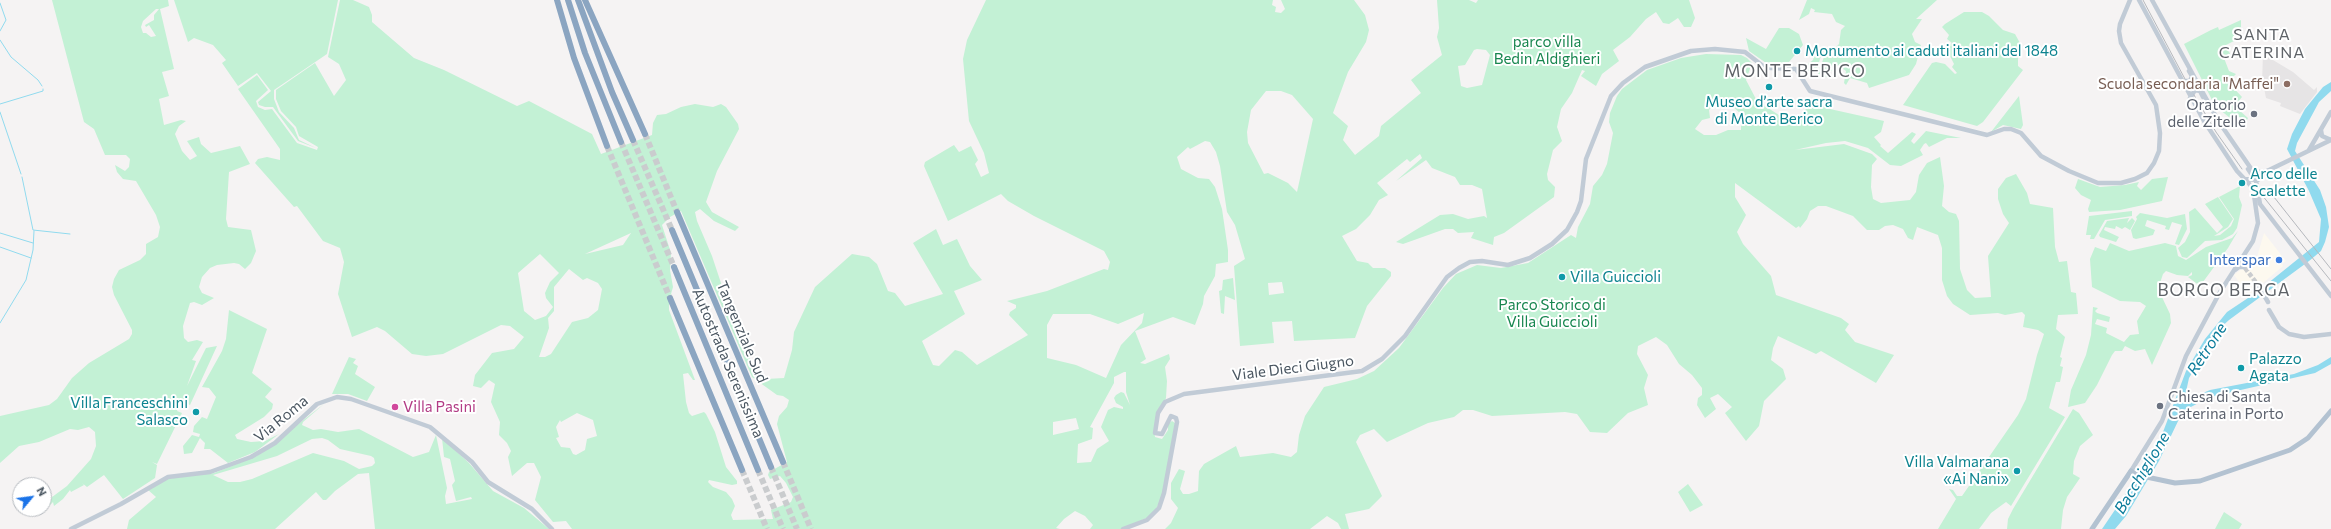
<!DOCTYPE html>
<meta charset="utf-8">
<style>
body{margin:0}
#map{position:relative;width:2331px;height:529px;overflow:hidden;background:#f5f3f3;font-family:Commissioner,sans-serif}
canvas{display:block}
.north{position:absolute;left:12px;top:477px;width:40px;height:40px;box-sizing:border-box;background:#fff;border:1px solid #b7bbc0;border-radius:50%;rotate:61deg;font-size:11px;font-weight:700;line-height:16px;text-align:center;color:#4a5661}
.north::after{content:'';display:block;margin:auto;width:14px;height:18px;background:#1a73e8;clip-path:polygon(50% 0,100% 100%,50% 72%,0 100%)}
</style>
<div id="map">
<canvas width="2331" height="529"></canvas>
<div class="north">N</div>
</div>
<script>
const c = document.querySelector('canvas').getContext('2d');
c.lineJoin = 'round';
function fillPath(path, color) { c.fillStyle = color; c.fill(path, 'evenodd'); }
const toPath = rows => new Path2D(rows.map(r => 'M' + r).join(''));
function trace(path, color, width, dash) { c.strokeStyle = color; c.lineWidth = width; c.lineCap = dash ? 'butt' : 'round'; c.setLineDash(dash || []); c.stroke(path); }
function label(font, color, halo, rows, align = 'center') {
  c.font = font + ' Commissioner,sans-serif'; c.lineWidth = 4; c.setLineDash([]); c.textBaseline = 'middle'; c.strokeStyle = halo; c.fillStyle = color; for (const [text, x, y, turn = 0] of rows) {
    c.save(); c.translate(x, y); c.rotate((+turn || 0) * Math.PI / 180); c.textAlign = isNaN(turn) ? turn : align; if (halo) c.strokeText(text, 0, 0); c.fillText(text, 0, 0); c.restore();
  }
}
fillPath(toPath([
 [2264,233,2286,261,2282,264,2283,266,2249,295,2234,275,2257,257]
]), '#fdf9ef');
fillPath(toPath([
 [2263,54,2293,72,2314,90,2317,87,2317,92,2300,114,2280,106,2281,103,2266,98,2264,88,2267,83,2262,83]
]), '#e6e4e5');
fillPath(toPath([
 [52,0,168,0,169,6,160,9,174,69,162,72,169,96,159,99,164,125,181,120,186,121,179,126,175,134,182,151,190,160,197,156,187,141,199,137,201,144,211,153,240,146,250,164,229,172,226,219,228,227,251,230,256,251,251,263,245,269,239,264,234,263,217,265,210,268,202,277,199,287,202,293,214,298,202,305,194,302,190,303,183,326,184,338,188,342,197,340,203,342,192,360,196,361,187,386,206,348,217,346,190,405,181,400,177,411,182,413,157,464,152,462,157,465,155,478,123,499,104,475,87,487,82,483,84,485,71,492,70,490,63,499,54,506,53,502,49,506,47,503,45,508,44,503,67,486,91,459,96,446,95,432,89,427,78,430,70,429,39,442,19,446,0,463,0,416,49,405,57,399,72,378,89,363,129,339,132,334,132,330,114,295,112,287,114,279,119,270,140,260,146,254,146,244,158,237,160,227,156,215,136,181,123,179,117,172,115,165,125,171,129,167,130,159,126,155,105,155,94,129,84,122],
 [156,9,159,9,154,15,154,20,145,25,146,27,149,25,156,36,151,37,146,33,143,33,141,27,143,21],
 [174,0,338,0,327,54,274,90,274,99,279,112,294,128,299,140,316,148,298,141,273,107,265,107,259,105,258,102,271,91,257,73,238,86,222,63,226,60,213,45,194,38,188,42],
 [340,0,353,0,369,7,372,15,372,22,414,58,444,70,517,106,529,101,592,134,601,154,652,135,653,123,657,115,666,114,681,107,695,104,713,107,721,104,726,107,738,124,739,129,717,171,706,202,712,212,739,227,735,231,714,221,700,209,695,212,697,221,712,256,723,289,752,363,766,379,784,378,792,350,794,332,815,287,852,254,869,257,877,264,888,291,895,293,905,306,943,294,913,243,936,229,943,245,957,239,970,266,982,280,954,291,965,314,922,341,933,365,939,366,955,350,962,352,977,365,1028,335,1009,315,1010,312,1016,308,1016,305,1007,301,1047,291,1104,269,1108,270,1110,262,1104,251,1034,216,1008,201,1001,194,948,221,924,166,925,162,954,145,959,152,971,146,978,160,975,164,981,177,989,173,984,153,969,121,963,59,967,40,986,0,1273,0,1272,5,1276,7,1275,12,1281,13,1285,9,1281,0,1354,0,1365,15,1369,30,1366,42,1348,72,1333,113,1348,126,1343,140,1355,155,1379,136,1381,126,1421,93,1411,80,1442,55,1437,37,1439,28,1437,0,1469,0,1476,3,1478,0,1689,0,1695,18,1691,27,1684,27,1678,18,1669,24,1663,23,1656,12,1646,19,1630,37,1613,50,1619,61,1602,74,1596,86,1581,76,1585,71,1582,70,1572,93,1561,109,1557,127,1562,141,1553,150,1547,174,1548,180,1555,187,1554,197,1504,233,1494,237,1493,245,1471,238,1474,232,1458,233,1453,229,1445,229,1403,244,1396,242,1440,215,1453,214,1468,219,1484,216,1487,218,1482,189,1472,185,1460,185,1455,177,1432,168,1426,160,1396,181,1422,158,1420,154,1410,162,1407,159,1377,183,1388,195,1379,200,1370,215,1356,229,1342,236,1357,261,1368,263,1373,268,1385,268,1391,272,1391,276,1367,306,1355,338,1294,341,1292,321,1272,322,1274,343,1240,346,1234,266,1245,259,1235,225,1227,212,1220,166,1216,152,1210,142,1205,141,1190,149,1188,147,1177,157,1181,169,1198,178,1209,179,1215,187,1222,209,1228,250,1228,262,1216,264,1215,276,1204,296,1203,304,1195,325,1173,317,1135,331,1146,359,1140,363,1145,364,1169,354,1170,359,1165,367,1167,381,1166,398,1154,428,1155,437,1162,439,1168,430,1168,424,1172,421,1175,423,1164,493,1153,515,1123,529,1090,529,1093,525,1085,516,1075,511,1064,519,1056,528,1060,529,572,529,566,521,553,522,535,500,541,477,534,463,527,463,512,476,508,457,511,451,507,443,499,435,500,422,491,402,495,384,489,380,481,388,473,386,475,375,492,353,514,349,524,337,510,326,501,325,443,354,426,356,412,354,385,331,377,327,352,337,338,294,344,262,340,248,323,241,297,206,294,207,255,163,258,159,267,157,280,160,280,149,238,89,257,75,268,90,256,101,258,107,265,110,272,109,297,143,317,150,318,147,299,136,296,127,281,111,276,99,276,90,315,63,334,96,346,80,339,64,328,57],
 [1477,49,1486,50,1490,55,1482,85,1467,88,1461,86,1458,66,1465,65,1474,50],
 [1266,91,1281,91,1292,95,1313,119,1297,192,1288,183,1268,173,1264,174,1248,143,1247,132,1251,110],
 [681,211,752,377,777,395,783,396,789,400,787,407,779,416,777,424,787,462,769,472,768,475,770,479,780,476,786,483,793,497,791,502,771,510,773,519,733,520,731,515,735,506,732,499,726,492,713,487,708,482,709,480,732,485,737,484,737,481,726,467,715,432,706,414,704,412,692,416,689,413,686,402,683,374,688,373,693,380,695,380,669,310,669,301,673,287,670,270,671,253,662,225,670,217],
 [631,233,623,245,585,254],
 [540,254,559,273,550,282,545,293,546,298,553,307,546,316,535,320,524,311,518,273],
 [569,269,583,280,587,278,598,283,602,289,598,310,588,318,572,322,551,354,545,357,539,357,549,328,548,318,554,311,554,287],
 [1282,282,1284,293,1269,295,1268,283],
 [1144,313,1142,323,1121,345,1106,378,1076,365,1047,358,1047,325,1053,314,1090,314,1118,324],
 [1124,372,1126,372,1126,392,1130,405,1124,393,1121,392,1116,395,1114,398,1116,403,1123,407,1123,409,1114,407,1108,410,1101,427,1109,441,1097,449,1091,462,1077,463,1078,444,1092,439,1093,428,1090,427,1114,383,1114,377],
 [577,413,593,420,597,436,587,439,585,450,576,455,573,454,570,448,561,447,556,438,559,437,556,427,560,420,561,422],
 [1076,418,1079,429,1053,435,1053,422],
 [1807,0,1937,0,1916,19,1922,19,1912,34,1915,42,1921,45,1916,64,1909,75,1869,88,1867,83,1850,78,1846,85,1844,83,1846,71,1838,65,1835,70,1828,72,1827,77,1818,74,1825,54,1829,54,1839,44,1841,30,1845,26,1836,22,1832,14,1814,12,1815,10,1811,8,1809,14,1799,20],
 [1964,12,1982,12,1989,16,2003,30,2015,34,2020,43,2018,60,2018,66,2023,70,1983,122,1977,126,1903,105,1932,63,1936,62,1945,64,1955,74,1957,73,1952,67,1954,64,1946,48,1952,43,1947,39,1949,35,1942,27,1945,24],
 [2241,20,2241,32,2234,35,2236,40,2226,45,2231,56,2224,58,2229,71,2236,74,2228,82,2242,97,2237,103,2234,101,2232,104,2248,118,2246,122,2238,116,2234,121,2215,106,2184,44,2211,30,2218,27,2219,30],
 [1779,28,1789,28,1799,34,1803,45,1789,62,1769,65,1749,51,1746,38,1766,49],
 [1821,50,1826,53,1822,52,1818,66,1814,73,1809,71,1806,73,1808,64,1813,60,1815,53],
 [1706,54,1741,55,1747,58,1752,63,1746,80,1757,101,1793,124,1813,101,1830,109,1884,121,1881,132,1874,137,1881,145,1880,146,1888,153,1912,132,1916,134,1911,141,1914,144,1926,131,1961,138,1947,138,1929,147,1926,143,1924,144,1920,150,1923,155,1901,166,1890,165,1868,148,1845,141,1826,143,1795,150,1844,144,1872,154,1877,159,1872,165,1871,187,1873,199,1881,203,1910,200,1916,192,1919,175,1927,163,1940,157,1944,186,1942,206,1949,212,1956,214,1959,221,1960,269,1967,290,1975,298,1991,297,1988,256,2009,223,2003,214,1998,199,1998,189,2006,178,2016,174,2027,193,2030,204,2053,208,2055,247,2059,262,2067,261,2071,292,2076,293,2078,314,2058,315,2056,329,2065,337,2060,357,2062,358,2060,366,2063,367,2060,382,2056,382,2049,408,2065,417,2011,506,2006,502,1991,513,1979,529,1938,529,1956,499,1949,489,1953,490,1957,496,1962,496,2018,415,2026,399,2037,355,2044,334,2038,330,2023,327,2025,315,2022,312,2005,315,1998,313,1970,315,1953,304,1947,296,1942,280,1942,248,1938,235,1917,227,1913,240,1908,238,1903,229,1893,225,1885,226,1879,230,1867,230,1853,216,1826,206,1818,206,1810,211,1807,219,1800,228,1799,226,1796,228,1735,183,1735,197,1746,215,1737,232,1743,244,1771,276,1776,295,1841,318,1849,324,1845,330,1855,342,1894,355,1876,383,1821,351,1816,354,1778,336,1773,348,1771,360,1783,369,1786,379,1764,401,1759,426,1746,441,1725,413,1732,407,1718,394,1710,398,1716,409,1705,418,1697,405,1698,398,1702,395,1702,388,1692,375,1679,364,1667,345,1656,337,1638,346,1637,354,1648,375,1644,388,1648,405,1628,413,1607,433,1590,432,1577,414,1565,412,1492,416,1473,410,1463,410,1454,417,1428,423,1387,442,1374,429,1360,435,1356,442,1382,496,1369,509,1345,514,1349,529,1341,529,1338,523,1327,516,1310,529,1165,529,1171,523,1178,508,1171,499,1171,483,1179,469,1185,471,1180,489,1183,494,1189,494,1198,491,1199,471,1204,464,1236,446,1240,457,1273,453,1291,457,1297,452,1299,435,1305,416,1324,387,1357,379,1374,371,1399,348,1443,288,1456,274,1477,265,1501,268,1528,263,1571,235,1576,238,1578,227,1590,204,1593,186,1602,175,1607,164,1613,133,1609,122,1610,113,1617,96,1622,89,1647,70,1681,58],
 [1722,97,1741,114,1741,130,1728,130,1716,135,1704,135,1695,129,1702,120,1710,118,1709,110],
 [2019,96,2023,125,2021,129,2003,125,1991,132],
 [2168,177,2162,201,2120,210,2089,212,2088,209,2091,200,2081,195,2075,188,2078,179,2100,187,2125,185,2139,182,2137,186,2141,190,2152,179],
 [2240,186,2239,197,2242,205,2237,228,2233,234,2222,240,2205,241,2187,258,2182,257,2178,248,2185,242,2190,232,2189,212,2195,208,2217,233,2223,227,2205,204,2218,197,2233,219,2228,227,2214,236,2220,235,2231,226,2234,219,2219,197],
 [2132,211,2132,216,2105,220,2094,239,2090,239,2091,235,2086,235,2089,216],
 [2140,213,2167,218,2185,214,2187,229,2179,245,2175,244,2182,225,2172,222,2169,230,2165,229,2166,226,2147,220,2145,226,2155,230,2153,235,2136,239,2133,238,2131,230,2137,219,2136,217],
 [2129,218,2127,223,2132,218,2135,221,2130,230,2125,227,2122,229,2116,226,2115,229,2105,227,2104,230,2119,237,2116,242,2100,237,2099,235,2107,221],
 [2238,231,2228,248,2200,286,2188,277,2192,275,2192,272,2188,276,2177,275,2166,271,2163,274,2159,286,2161,295,2170,314,2171,323,2152,365,2145,349,2135,351,2125,346,2122,351,2115,351,2112,355,2097,385,2085,403,2068,407,2071,390,2086,355,2091,335,2093,307,2098,308,2095,311,2097,313,2110,317,2109,322,2097,319,2095,324,2107,328,2106,333,2124,342,2130,335,2139,334,2137,321,2146,306,2140,302,2120,301,2092,287,2090,259,2095,247,2106,251,2110,243,2129,251,2165,243,2176,246,2178,256,2186,260,2206,247,2232,238],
 [1233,278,1235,300,1225,296,1224,314,1221,313,1219,291,1222,290,1223,280],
 [229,310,267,329,252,373,272,389,265,397,273,404,272,409,264,417,235,435,237,439,251,442,265,441,279,434,255,452,228,463,210,449,204,449,205,443,200,438,192,453,184,454,183,446,192,435,199,437,200,434,193,432,194,426,202,417,207,419,216,397,209,388,202,387,222,351,226,339],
 [349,357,356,359,353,363,358,366,355,374,375,387,367,401,348,394,332,394],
 [324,404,303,422,302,425,313,430,321,429,338,432,359,429,413,457,429,452,436,435,447,488,445,496,446,504,472,499,471,497,456,501,452,485,455,481,450,459,444,457,442,438,469,463,493,491,524,508,549,529,375,529,369,473,358,474,335,491,326,500,323,500,316,492,275,529,127,529,129,520,156,497,147,489,166,479,214,473,257,456],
 [322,438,328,440,340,449,371,456,374,458,375,463,372,466,359,469,344,461,313,453,252,479,240,482,228,482,213,475,277,456,312,439],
 [2073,409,2079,413,2093,435,2080,446,2074,461,2073,474,2080,478,2067,497,2063,510,2061,529,2007,529,2008,519,2013,509],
 [1688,484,1703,505,1690,512,1678,492],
 [2224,512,2242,524,2239,529,2215,529]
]), '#c3f1d5');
fillPath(toPath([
 [2331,82,2331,91,2319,102,2297,143,2295,151,2320,190,2326,207,2329,227,2325,242,2321,251,2309,261,2229,320,2218,330,2189,378,2184,401,2210,390,2294,374,2318,365,2331,357,2331,364,2315,373,2210,397,2187,409,2180,417,2159,461,2126,516,2115,529,2102,529,2142,470,2160,440,2186,371,2205,339,2227,312,2257,292,2319,242,2321,219,2309,191,2287,149,2292,134,2305,109,2323,87]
]), '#90daee');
trace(toPath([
 [0,3,6,20,0,31],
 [0,40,11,57,38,80,42,86],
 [0,104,43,91,43,89],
 [0,112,21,174],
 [22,177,33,230,70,234],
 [0,233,33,243],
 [0,247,31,258],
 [0,323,26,280,33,250,34,231]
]), '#90daee', 1);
trace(toPath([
 [2245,268,2258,285]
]), '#caccce', 4.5, [4.5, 2]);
trace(toPath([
 [645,134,677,212],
 [633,140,672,230],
 [621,142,674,267],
 [607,146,670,298],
 [783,462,811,529],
 [771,467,797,529],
 [742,470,767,529],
 [758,470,783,529]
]), '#caccce', 6, [6, 3]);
trace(toPath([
 [2152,0,2219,122,2252,170,2258,172,2267,171,2331,140],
 [2182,81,2190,81,2192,76,2189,71],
 [2190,98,2195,90,2200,91,2203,97],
 [2321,130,2322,136,2331,140],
 [2309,150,2331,112],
 [2248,169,2256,181,2260,204,2331,296],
 [2245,179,2258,180,2267,171],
 [2235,270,2239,267,2244,267],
 [2258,285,2268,302],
 [2269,310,2279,327,2289,334,2304,337,2331,334],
 [2131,471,2162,421,2186,356,2220,292,2253,241,2258,223,2253,188,2237,171,2204,121,2139,0],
 [71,529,121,504,168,477,210,472,251,457,275,443,317,404,337,397,351,399,430,427,472,462,488,482,532,509,552,529],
 [1123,529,1147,520,1159,508,1164,493,1177,422,1176,418,1171,416,1162,434,1155,433,1158,413,1165,402,1184,394,1362,371,1382,359,1405,336,1447,277,1459,268,1470,262,1482,261,1508,265,1530,258,1552,244,1567,230,1577,212,1581,201,1586,159,1611,96,1623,83,1645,67,1691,51,1715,49,1745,52,1763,66,1771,68,1796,69,1810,91,1987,135,2004,129,2011,129,2021,133,2041,156,2069,171,2098,183,2121,183,2135,179,2147,173,2154,163,2159,151,2160,133,2156,105,2121,43,2119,31,2120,24,2130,0]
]), '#c1cbd6', 4.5);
trace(toPath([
 [2092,529,2131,471,2137,475,2175,483,2200,481,2290,450,2308,438,2331,411]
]), '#b3c2d1', 5);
trace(toPath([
 [557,0,574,58,607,146],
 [568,0,585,53,621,142],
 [578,0,612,92,633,140],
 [585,0,645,134],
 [677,212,783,462],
 [672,230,771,467],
 [674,267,758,470],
 [670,298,742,470]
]), '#8ba5c1', 6);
trace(toPath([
 [2143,0,2185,79],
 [2194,95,2216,132,2242,169],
 [2270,192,2331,269],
 [2262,195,2331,281]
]), '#b5b8bd', 1);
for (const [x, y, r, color] of [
 [1797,51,4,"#0f9aa8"],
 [2287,84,4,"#8d6e63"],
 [1769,87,4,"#0f9aa8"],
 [2254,114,4,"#6b7280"],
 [2242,183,4,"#0f9aa8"],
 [2279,260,4,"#3f7fe0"],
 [1562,277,4,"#0f9aa8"],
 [2241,368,4,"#0f9aa8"],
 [2160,406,4,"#6b7280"],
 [395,407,4,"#d1479c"],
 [196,412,4,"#0f9aa8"],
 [2017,471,4,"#0f9aa8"]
]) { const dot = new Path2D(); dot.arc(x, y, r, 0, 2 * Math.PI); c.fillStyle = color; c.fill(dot); trace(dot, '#fff', 1.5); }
label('15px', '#17864f', '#fff', [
 ["parco villa",1547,42],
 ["Bedin Aldighieri",1547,59],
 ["Parco Storico di",1552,305],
 ["Villa Guiccioli",1552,322]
]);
label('15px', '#0d838f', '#fff', [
 ["Monumento ai caduti italiani del 1848",1805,51],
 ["Museo d’arte sacra",1769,102,"center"],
 ["di Monte Berico",1769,119,"center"],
 ["Arco delle",2250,174],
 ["Scalette",2250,191],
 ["Villa Guiccioli",1570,277],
 ["Palazzo",2249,359],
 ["Agata",2249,376],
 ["Villa Franceschini",188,403,"right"],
 ["Salasco",188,420,"right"],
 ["Villa Valmarana",2009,462,"right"],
 ["«Ai Nani»",2009,479,"right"]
], 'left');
label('15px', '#785e54', '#fff', [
 ["Scuola secondaria \"Maffei\"",2279,84]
], 'right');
label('15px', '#5b616d', '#fff', [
 ["Oratorio",2246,105],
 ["delle Zitelle",2246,122],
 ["Chiesa di Santa",2168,397,"left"],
 ["Caterina in Porto",2168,414,"left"]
], 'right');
label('15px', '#366cbe', '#fff', [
 ["Interspar",2271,260]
], 'right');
label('15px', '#4a5661', '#fff', [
 ["Tangenziale Sud",742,332,67],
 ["Autostrada Serenissima",728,363,67],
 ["Viale Dieci Giugno",1293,368,-7],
 ["Via Roma",281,419,-39]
]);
label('15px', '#b23c85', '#fff', [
 ["Villa Pasini",403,407]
], 'left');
c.letterSpacing = '1px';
label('16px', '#5f6368', '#fff', [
 ["SANTA",2262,35],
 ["CATERINA",2262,53]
]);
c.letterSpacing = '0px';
label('italic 16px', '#0c7c9b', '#fff', [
 ["Retrone",2207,349,-57],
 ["Bacchiglione",2142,473,-59]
]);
c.letterSpacing = '1px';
label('17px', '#5f6368', '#fff', [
 ["MONTE BERICO",1795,71],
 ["BORGO BERGA",2224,290]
]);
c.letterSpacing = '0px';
</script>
